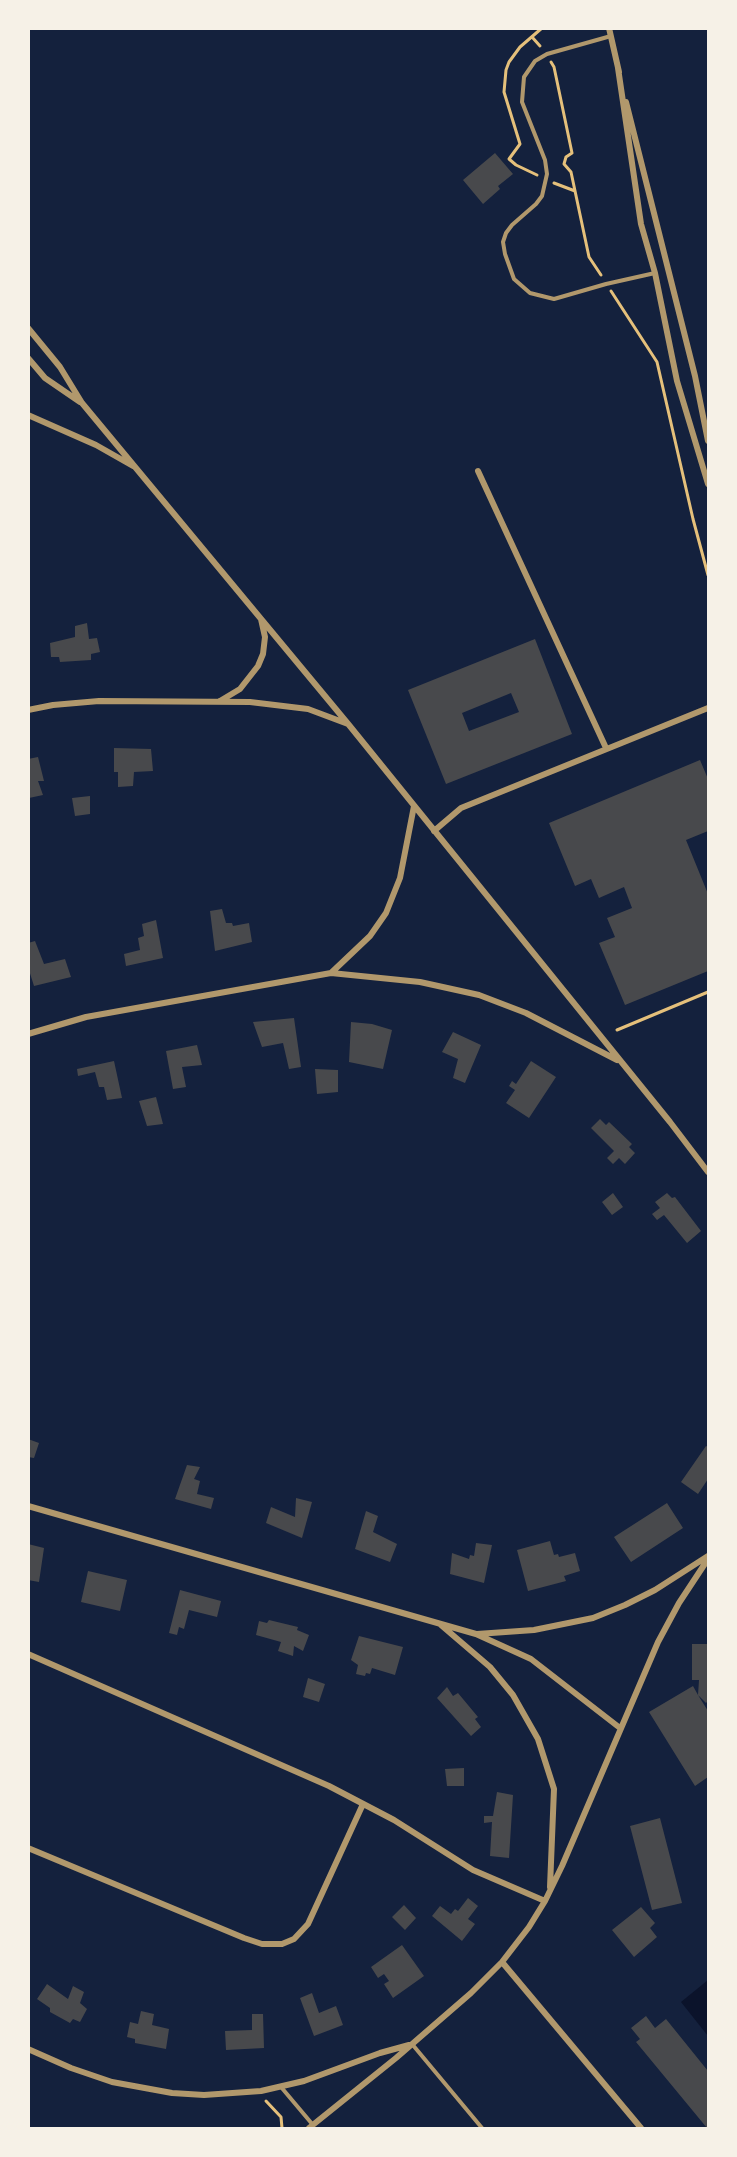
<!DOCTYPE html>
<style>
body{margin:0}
#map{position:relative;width:737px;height:2157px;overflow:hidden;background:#14213d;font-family:"Archivo Narrow",sans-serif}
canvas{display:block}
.frame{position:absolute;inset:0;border:30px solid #f6f1e7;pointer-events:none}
</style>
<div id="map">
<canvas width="737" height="2157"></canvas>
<div class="frame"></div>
</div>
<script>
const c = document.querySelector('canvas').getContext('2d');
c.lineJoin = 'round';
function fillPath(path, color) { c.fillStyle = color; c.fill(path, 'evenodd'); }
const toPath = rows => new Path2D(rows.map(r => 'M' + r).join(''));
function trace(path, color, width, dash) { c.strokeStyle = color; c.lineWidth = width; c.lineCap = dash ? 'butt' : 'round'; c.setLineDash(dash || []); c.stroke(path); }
fillPath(toPath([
 [708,1980,708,2036,681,2002]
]), '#0b132b');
fillPath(toPath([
 [495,153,513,174,498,186,500,189,483,204,463,180],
 [87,623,89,639,97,638,100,652,91,654,91,660,60,662,59,657,51,657,50,643,75,637,75,626],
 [535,639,572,734,446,784,408,690],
 [511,693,519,712,469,731,462,713],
 [114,748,151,749,153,771,134,772,133,786,118,787,118,772,114,772],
 [38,757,44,781,38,781,43,795,29,798,28,759],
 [700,760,708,779,708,831,686,840,708,894,708,971,625,1005,599,943,615,937,607,918,632,908,624,887,599,898,591,879,575,886,549,823],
 [90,796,90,814,75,816,72,798],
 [222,909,226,923,232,923,233,926,249,923,252,942,215,951,210,911],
 [156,920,163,958,126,966,124,954,140,950,138,938,144,936,142,924],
 [35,941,44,964,65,959,71,977,34,986,28,967,28,943],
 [294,1018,301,1067,289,1069,283,1043,262,1047,253,1022],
 [351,1022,372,1024,392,1030,383,1069,349,1062],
 [453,1032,481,1045,465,1083,453,1078,458,1059,442,1052],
 [197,1045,202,1065,182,1067,186,1087,173,1089,166,1051],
 [114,1061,122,1098,107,1100,104,1087,99,1087,95,1072,78,1076,77,1069],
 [531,1061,556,1077,529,1118,506,1103,515,1090,509,1086,512,1081,516,1084],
 [315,1069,338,1070,338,1092,317,1094],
 [156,1097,163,1124,147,1126,139,1101],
 [600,1119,606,1125,609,1122,632,1144,629,1147,635,1153,625,1164,619,1158,613,1164,607,1158,614,1151,591,1128],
 [613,1193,623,1207,612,1215,602,1202],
 [667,1193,672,1198,675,1197,701,1231,687,1243,664,1215,657,1220,652,1214,660,1208,655,1202],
 [28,1439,39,1443,34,1458,28,1457],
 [706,1446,708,1447,708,1479,698,1494,681,1482],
 [187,1465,200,1467,194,1479,200,1481,197,1494,214,1498,211,1509,175,1499],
 [296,1498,312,1502,302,1538,266,1523,271,1507,295,1517],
 [667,1503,683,1528,631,1562,614,1537],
 [366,1511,378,1516,373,1532,397,1544,390,1562,355,1549],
 [550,1541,554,1555,558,1554,559,1557,575,1553,580,1571,564,1576,566,1581,528,1591,517,1550],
 [476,1543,492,1545,484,1583,450,1574,452,1553,469,1559,470,1555,474,1556],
 [28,1544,44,1548,39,1582,28,1580],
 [88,1571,127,1580,120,1611,81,1602],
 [180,1590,221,1601,217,1617,189,1610,184,1629,179,1627,177,1635,169,1633],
 [269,1620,298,1627,297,1630,309,1635,303,1651,294,1646,293,1656,278,1651,281,1642,256,1635,259,1621,267,1623],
 [359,1636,403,1647,395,1675,372,1668,370,1674,366,1673,365,1676,356,1674,358,1665,351,1660],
 [692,1644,708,1644,708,1701,706,1703,698,1695,708,1711,708,1777,695,1786,649,1712,693,1686,698,1695,699,1680,692,1680],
 [308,1678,325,1684,319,1702,303,1697],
 [447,1687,453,1696,458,1693,478,1717,475,1719,481,1727,471,1736,437,1698],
 [464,1768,464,1786,447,1786,445,1769],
 [497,1792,513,1795,509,1858,490,1856,492,1822,484,1823,484,1816,493,1816],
 [660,1818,682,1903,652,1910,630,1826],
 [468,1898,478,1906,468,1919,475,1924,462,1941,432,1916,440,1906,451,1914,455,1909,458,1911],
 [404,1905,416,1918,405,1930,392,1917],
 [641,1907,655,1923,650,1928,657,1937,634,1957,612,1930],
 [402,1945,424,1976,393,1998,384,1984,389,1981,384,1974,378,1978,371,1967],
 [47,1984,68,1999,73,1986,84,1992,80,2003,87,2009,80,2022,73,2019,70,2023,50,2012,50,2008,37,1999],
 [312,1993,319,2013,336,2006,343,2025,314,2036,300,1998],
 [141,2011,154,2014,152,2025,169,2029,166,2049,135,2043,135,2039,127,2037,130,2022,138,2024],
 [252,2014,263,2014,264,2048,226,2050,225,2031,252,2030],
 [646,2016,655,2028,666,2019,708,2071,708,2126,707,2128,636,2042,640,2039,631,2028]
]), '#48494c');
trace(toPath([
 [532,37,540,46],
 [551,62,554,67,572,153,566,157,564,164,571,172,589,257,601,275],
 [537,175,516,165,509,159,520,144,504,92,506,70,509,62,520,47,542,28],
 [554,183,575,191],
 [611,291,657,362,693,519,708,575],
 [617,1030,708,992],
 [266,2101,281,2117,282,2128]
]), '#e5c07b', 3);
trace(toPath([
 [611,36,547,54,535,61,524,77,522,102,545,160,547,174,542,196,536,204,512,225,506,233,503,242,505,254,514,279,530,293,554,299,606,284,655,273],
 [412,2044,482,2128],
 [281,2087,313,2125]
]), '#b1986c', 4);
trace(toPath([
 [609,28,619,72],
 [618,68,641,224,655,273,677,381,708,484],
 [626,102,695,376,708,441],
 [28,328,60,367,82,403,349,725,670,1122,708,1172],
 [28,358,45,378,80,402],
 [28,415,96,445,133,466],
 [478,471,606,748],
 [220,701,240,689,258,666,263,654,265,637,261,619],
 [28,710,53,705,99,701,250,702,308,709,348,724],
 [434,831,461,808,708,708],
 [331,973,420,982,479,995,526,1013,617,1060],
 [28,1034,86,1017,331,973,370,936,386,913,400,878,414,806],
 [28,1506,476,1634,531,1659,620,1728],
 [441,1625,490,1667,513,1695,538,1739,554,1789,550,1887],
 [477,1634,534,1630,593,1618,625,1605,655,1590,708,1556],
 [28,1654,329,1786,394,1820,473,1870,545,1901],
 [28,1848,244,1938,262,1944,282,1944,294,1939,308,1924,363,1804],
 [502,1962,641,2128],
 [28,2049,71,2068,112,2082,172,2093,204,2095,261,2091,304,2081,380,2053,409,2045],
 [309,2128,396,2058,471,1993,502,1962,529,1927,545,1901,562,1866,658,1642,679,1603,708,1559]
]), '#b1986c', 6);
</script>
